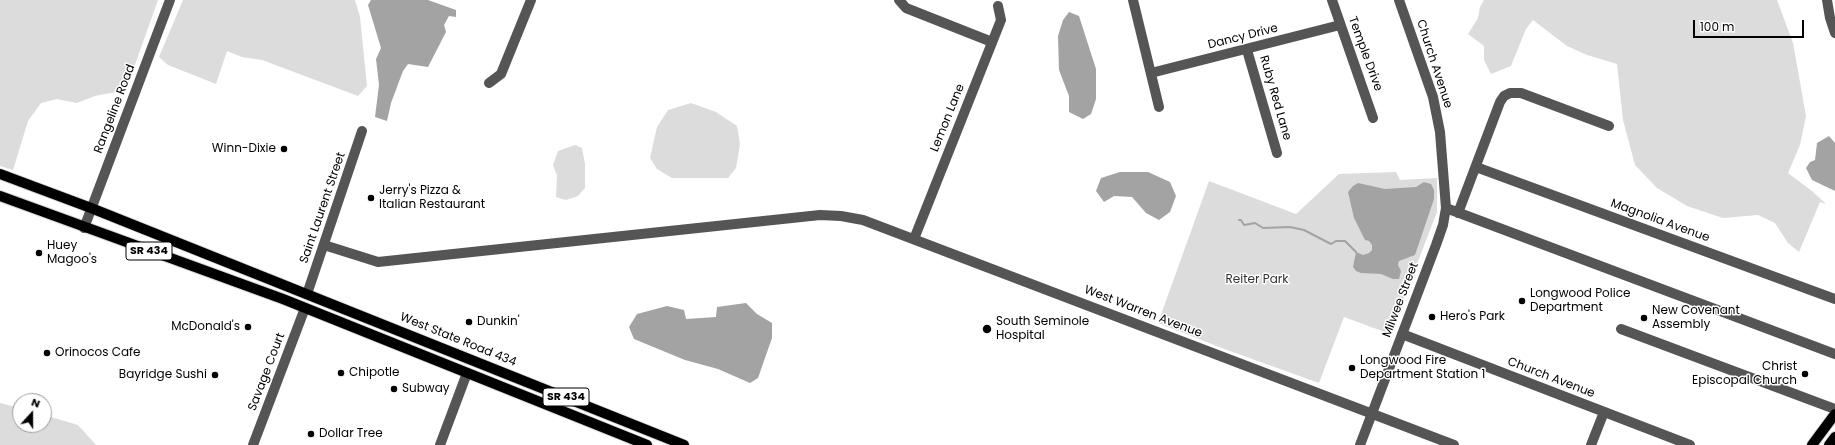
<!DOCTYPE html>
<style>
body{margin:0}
#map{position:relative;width:1835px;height:445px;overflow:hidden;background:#fff;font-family:Poppins,sans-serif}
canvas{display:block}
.north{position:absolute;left:12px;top:393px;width:40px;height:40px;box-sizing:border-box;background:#fff;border:1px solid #999;border-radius:50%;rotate:21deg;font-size:11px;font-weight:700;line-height:16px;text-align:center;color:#000}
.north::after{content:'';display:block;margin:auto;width:14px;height:18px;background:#000;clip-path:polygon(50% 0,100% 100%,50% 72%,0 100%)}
.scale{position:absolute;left:1693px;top:20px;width:111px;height:18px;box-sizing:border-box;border:2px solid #000;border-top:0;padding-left:5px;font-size:12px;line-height:14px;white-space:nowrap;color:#000;-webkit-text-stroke:3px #fff;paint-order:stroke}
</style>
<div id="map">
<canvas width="1835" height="445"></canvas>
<div class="north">N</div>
<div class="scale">100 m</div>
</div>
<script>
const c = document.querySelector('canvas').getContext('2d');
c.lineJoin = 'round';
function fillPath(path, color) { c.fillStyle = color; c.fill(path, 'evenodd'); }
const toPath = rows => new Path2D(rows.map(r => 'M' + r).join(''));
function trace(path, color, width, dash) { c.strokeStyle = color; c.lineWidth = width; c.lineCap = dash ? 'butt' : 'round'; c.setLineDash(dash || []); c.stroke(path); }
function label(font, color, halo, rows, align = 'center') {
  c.font = font + ' Poppins,sans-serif'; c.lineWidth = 3; c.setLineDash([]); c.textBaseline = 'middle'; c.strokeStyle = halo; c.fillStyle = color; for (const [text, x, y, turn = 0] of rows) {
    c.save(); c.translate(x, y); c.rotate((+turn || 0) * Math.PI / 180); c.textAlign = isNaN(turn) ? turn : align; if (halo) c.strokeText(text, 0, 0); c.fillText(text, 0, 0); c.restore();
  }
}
fillPath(toPath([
 [0,0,158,0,126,90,95,96,77,103,57,99,41,103,28,121,13,170,0,166],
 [183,0,355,0,360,17,367,86,358,96,262,60,242,57,227,51,216,84,168,65,159,57],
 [1484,0,1777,0,1793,43,1806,116,1800,145,1788,173,1812,191,1826,204,1820,202,1799,252,1788,243,1775,223,1758,215,1723,218,1687,206,1657,188,1635,165,1623,120,1617,64,1587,55,1567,46,1533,20,1526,29,1511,66,1491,74,1484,60,1484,46,1468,34,1478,18,1480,7],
 [691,103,716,112,737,126,740,144,736,168,728,178,672,178,657,169,650,158,657,127,668,110],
 [575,145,582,148,585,164,585,188,578,196,566,200,562,199,556,197,557,176,553,165,558,151],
 [1396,172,1400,180,1437,178,1437,212,1390,334,1344,317,1319,383,1227,350,1158,323,1209,181,1296,214,1339,174],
 [0,403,20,408,20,425,44,425,44,415,78,425,96,445,0,445]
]), '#dcdcdc');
fillPath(toPath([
 [371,0,428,0,456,10,456,17,449,16,444,25,446,32,428,67,408,64,403,71,391,103,387,121,375,117,379,85,376,59,381,48,368,5],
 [1069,12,1079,16,1096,69,1096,99,1091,114,1083,119,1069,112,1069,96,1059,70,1058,36,1063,20],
 [1829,136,1835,143,1835,191,1812,180,1806,168,1810,162,1815,160,1817,143],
 [1120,172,1148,172,1170,182,1176,196,1170,212,1159,220,1146,213,1132,197,1114,196,1104,202,1096,191,1101,178],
 [1424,182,1431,184,1434,190,1434,199,1415,255,1399,261,1398,265,1401,271,1399,279,1393,279,1381,274,1361,273,1356,271,1353,267,1356,252,1363,255,1369,253,1372,250,1372,245,1369,241,1365,240,1354,218,1348,192,1353,186,1358,183,1385,189,1416,187],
 [746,303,757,314,772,323,772,338,758,378,750,383,718,369,685,360,634,339,629,327,637,314,667,306,684,310,686,319,716,317,717,307]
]), '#a3a3a3');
trace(toPath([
 [1239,220,1241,220,1244,225,1255,223,1263,228,1290,227,1304,230,1331,244,1336,241,1345,241,1356,252]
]), '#a3a3a3', 2);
const major = toPath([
 [0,174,91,208,684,445],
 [0,196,283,299,647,445],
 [1812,445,1835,414],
 [1829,445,1835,437]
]);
trace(major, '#dbdbdb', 12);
trace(toPath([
 [899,0,906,8,992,42],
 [1133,0,1159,107],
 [1332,0,1373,118],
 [1827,0,1830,18,1835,33],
 [1247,50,1277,153],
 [1151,73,1340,25],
 [489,83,501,74,531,0],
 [1476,167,1835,299],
 [1446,208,1835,354],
 [1458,213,1500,102,1504,96,1510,93,1521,93,1609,126],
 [84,228,170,0],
 [914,239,1001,20,998,6],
 [324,245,378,262,820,215,841,216,863,220,1454,445],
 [307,294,362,131],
 [1621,329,1835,409],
 [1402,334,1690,445],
 [253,445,305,308],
 [440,445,467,373],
 [1360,445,1436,245,1443,225,1446,208,1440,132,1433,97,1399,0],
 [1591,445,1604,412]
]), '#555', 10);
trace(major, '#000', 10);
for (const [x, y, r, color] of [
 [284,149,4,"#000"],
 [371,198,4,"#000"],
 [39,253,4,"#000"],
 [1522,301,4,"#000"],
 [1432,317,4,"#000"],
 [1644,318,4,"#000"],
 [469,322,4,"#000"],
 [248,327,4,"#000"],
 [987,329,5,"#000"],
 [47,353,4,"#000"],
 [1352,368,4,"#000"],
 [341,373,4,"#000"],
 [1805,374,4,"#000"],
 [215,375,4,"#000"],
 [394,389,4,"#000"],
 [311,434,4,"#000"]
]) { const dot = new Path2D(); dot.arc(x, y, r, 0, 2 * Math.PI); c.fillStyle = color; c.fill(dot); trace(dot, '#fff', 1.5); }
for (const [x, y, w] of [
 [149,251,46],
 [566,397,46]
]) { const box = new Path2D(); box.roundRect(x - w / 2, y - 9, w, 18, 3); c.fillStyle = '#fff'; c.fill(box); trace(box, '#000', 1); }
label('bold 11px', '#000', null, [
 ["SR 434",149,251],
 ["SR 434",566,397]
]);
label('12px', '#000', '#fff', [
 ["Dancy Drive",1243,37,-14],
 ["Temple Drive",1365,54,70],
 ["Church Avenue",1434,64,72],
 ["Ruby Red Lane",1275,98,74],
 ["Rangeline Road",115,109,-69],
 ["Lemon Lane",948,118,-68],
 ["Saint Laurent Street",323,208,-71],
 ["Magnolia Avenue",1660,221,20],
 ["Milwee Street",1401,300,-69],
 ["West Warren Avenue",1143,312,21],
 ["West State Road 434",458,340,22],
 ["Savage Court",267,372,-69],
 ["Church Avenue",1551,378,21]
]);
label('12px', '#000', '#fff', [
 ["Winn-Dixie",276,149,"right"],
 ["Jerry's Pizza &",379,191],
 ["Italian Restaurant",379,205],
 ["Huey",47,246],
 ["Magoo's",47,260],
 ["Longwood Police",1530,294],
 ["Department",1530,308],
 ["New Covenant",1652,311],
 ["Assembly",1652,325],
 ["Hero's Park",1440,317],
 ["Dunkin'",477,322],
 ["South Seminole",996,322],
 ["Hospital",996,336],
 ["McDonald's",240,327,"right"],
 ["Orinocos Cafe",55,353],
 ["Longwood Fire",1360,361],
 ["Department Station 1",1360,375],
 ["Christ",1797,367,"right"],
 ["Episcopal Church",1797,381,"right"],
 ["Chipotle",349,373],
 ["Bayridge Sushi",207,375,"right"],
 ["Subway",402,389],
 ["Dollar Tree",319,434]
], 'left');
label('12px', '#333', '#fff', [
 ["Reiter Park",1257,280]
]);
</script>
